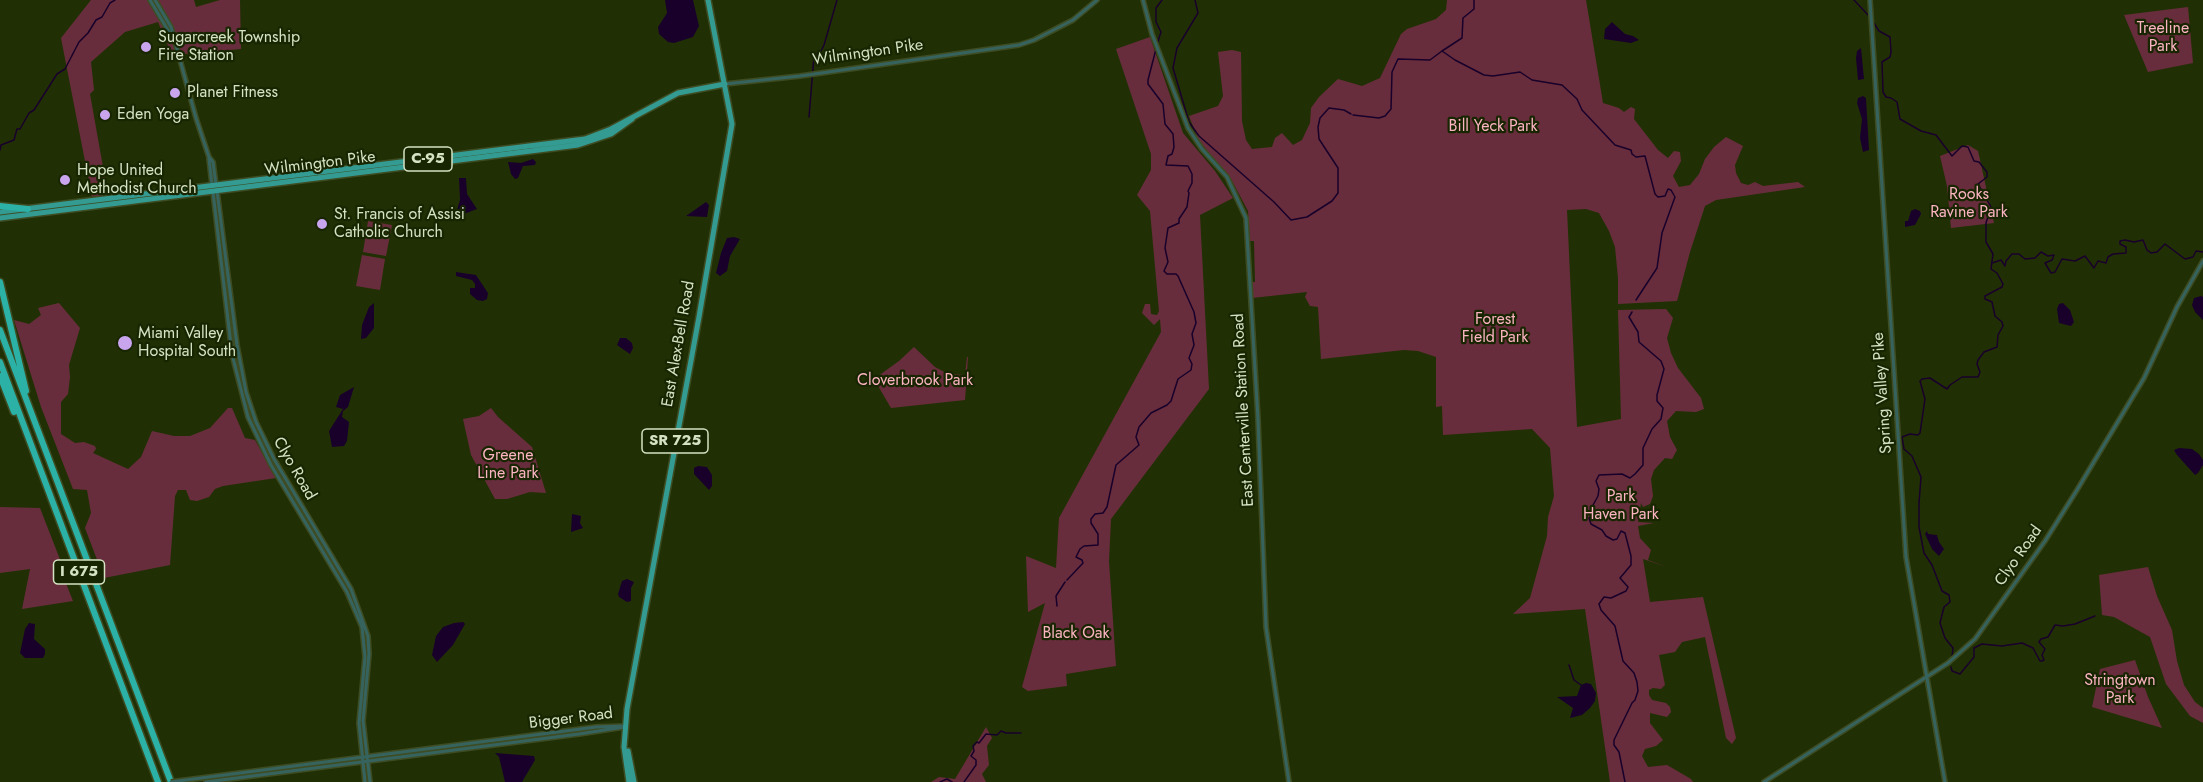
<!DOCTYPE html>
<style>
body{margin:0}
canvas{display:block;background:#212f04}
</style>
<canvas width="2203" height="782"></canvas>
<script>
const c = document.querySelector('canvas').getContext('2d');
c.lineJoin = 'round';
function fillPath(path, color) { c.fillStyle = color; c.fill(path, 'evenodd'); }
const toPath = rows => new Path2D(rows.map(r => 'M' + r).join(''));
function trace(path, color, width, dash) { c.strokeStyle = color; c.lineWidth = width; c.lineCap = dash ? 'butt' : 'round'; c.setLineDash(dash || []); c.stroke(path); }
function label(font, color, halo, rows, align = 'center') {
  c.font = font + ' Jost,sans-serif'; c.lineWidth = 4.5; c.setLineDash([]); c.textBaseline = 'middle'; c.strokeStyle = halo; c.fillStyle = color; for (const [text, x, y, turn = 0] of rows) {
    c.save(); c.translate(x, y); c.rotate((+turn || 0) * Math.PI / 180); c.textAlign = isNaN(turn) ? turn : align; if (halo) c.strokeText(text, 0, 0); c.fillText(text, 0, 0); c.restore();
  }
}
fillPath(toPath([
 [91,0,194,0,196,7,220,0,240,0,241,49,172,55,158,22,125,32,91,62,94,90,90,94,108,195,92,197,61,38],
 [1447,0,1586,0,1603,103,1619,108,1624,112,1631,107,1635,109,1634,119,1658,150,1668,158,1674,151,1680,152,1681,161,1673,176,1679,187,1690,185,1699,174,1705,159,1714,147,1726,137,1743,146,1735,165,1736,173,1741,183,1748,185,1755,182,1763,186,1798,182,1805,187,1716,200,1705,206,1690,252,1677,301,1618,304,1618,278,1615,247,1609,231,1599,213,1586,209,1567,210,1577,427,1621,419,1618,310,1666,309,1673,318,1667,338,1671,353,1678,368,1701,398,1704,409,1696,412,1676,411,1667,421,1670,437,1677,450,1672,459,1665,458,1654,470,1651,479,1653,496,1650,504,1643,507,1641,503,1638,522,1654,523,1638,526,1640,538,1651,550,1648,560,1667,567,1643,559,1650,602,1703,597,1736,738,1732,744,1726,738,1705,637,1682,642,1675,652,1659,655,1665,685,1661,689,1653,688,1649,690,1649,695,1652,700,1666,703,1670,707,1671,712,1667,717,1650,713,1650,723,1663,740,1656,746,1645,749,1642,756,1648,767,1667,765,1691,779,1693,782,1610,782,1585,609,1513,614,1530,598,1547,536,1548,517,1554,496,1550,448,1532,429,1443,435,1442,406,1436,407,1436,357,1418,351,1404,350,1321,359,1318,307,1310,306,1305,297,1307,292,1252,298,1252,282,1255,282,1254,241,1250,241,1248,211,1231,179,1199,141,1189,116,1218,106,1223,96,1218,52,1232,50,1241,52,1242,121,1246,140,1252,149,1272,147,1275,138,1282,133,1293,145,1302,140,1310,123,1311,108,1319,97,1338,79,1362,86,1380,78,1401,34,1407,29,1436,19,1446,10],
 [2188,7,2193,63,2148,72,2124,15],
 [1150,37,1183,133,1215,171,1233,198,1200,215,1209,389,1111,519,1109,561,1116,666,1066,674,1067,686,1028,691,1022,687,1045,603,1028,612,1026,556,1056,568,1059,518,1161,332,1160,319,1154,325,1142,313,1145,304,1150,304,1151,314,1157,315,1159,311,1150,211,1137,195,1151,170,1151,154,1116,49],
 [1968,145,1978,151,1994,223,1951,228,1947,186,1940,156],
 [368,221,392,225,386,256,363,252],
 [362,255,385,259,380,290,356,286],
 [59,303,80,328,69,365,70,377,68,394,61,402,61,434,75,443,84,442,95,446,96,449,93,453,128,469,141,457,152,431,174,436,190,436,210,428,228,408,232,408,245,438,255,440,276,478,223,486,215,489,209,497,197,501,190,500,186,490,178,490,175,496,170,565,104,578,85,528,91,513,87,490,73,489,41,407,14,320,29,324,41,315,38,308],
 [914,347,935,367,948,374,965,375,967,357,968,357,965,400,891,408,874,379,899,361],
 [491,408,498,417,532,447,546,493,530,492,507,499,495,499,471,455,463,419,479,416],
 [0,507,40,508,68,580,65,581,73,601,22,609,30,569,0,573],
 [2148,567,2157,596,2172,630,2177,661,2184,685,2195,702,2203,708,2203,723,2190,716,2166,684,2150,637,2114,617,2102,615,2099,575],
 [2135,660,2148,697,2162,728,2092,707,2100,669],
 [986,727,992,738,987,746,989,765,982,774,986,782,931,782,939,777,955,779]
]), '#682d3c');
fillPath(toPath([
 [665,0,693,0,699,26,693,37,674,43,668,42,659,34,658,27,667,13],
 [1612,22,1625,34,1633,36,1639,40,1631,43,1604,39,1605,29],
 [1861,48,1864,79,1858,80,1856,58,1857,51],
 [1863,96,1866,98,1869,150,1863,152,1860,138,1862,119,1857,103,1858,98],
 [533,159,536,162,535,165,523,166,518,178,515,179,511,174,508,162,521,163],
 [459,178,466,178,467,194,477,209,461,215,456,213,460,200],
 [706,202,709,205,707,217,686,216],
 [1915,209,1920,211,1921,214,1915,225,1905,227,1905,221,1908,221,1911,211],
 [734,237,740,239,730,256,727,271,720,276,716,273,721,253,727,238],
 [456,272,476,275,488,293,487,299,483,301,477,300,470,294,470,288,475,288,475,284,472,280,456,276],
 [2201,296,2203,297,2203,320,2195,312,2192,305,2194,298],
 [374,303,374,328,366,338,361,339,362,325,369,307],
 [2063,303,2070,310,2074,322,2071,326,2059,323,2057,309,2059,304],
 [620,338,626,338,632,343,633,348,630,354,617,345],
 [354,387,348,407,343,411,342,417,349,422,347,441,344,446,332,447,329,431,343,409,336,407,340,395],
 [665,433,662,451,658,452,656,442,647,435],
 [2179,448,2192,449,2199,454,2203,460,2203,465,2198,473,2195,475,2177,455,2174,450],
 [698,466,707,467,712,475,712,486,709,490,694,474,694,468],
 [572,514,581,516,580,523,583,528,571,532],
 [1927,531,1928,534,1937,535,1939,542,1944,549,1939,556,1932,549,1925,534],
 [627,579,634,582,631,588,631,601,627,602,619,597,618,594,622,581],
 [463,622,465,624,453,645,437,662,432,655,436,636,443,627,454,623],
 [29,623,35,624,34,639,45,649,45,654,43,658,25,658,20,653,25,629],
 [1586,683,1591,684,1596,693,1595,701,1590,708,1582,715,1570,718,1573,708,1557,697,1577,696,1581,685],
 [495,753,534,756,535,760,522,782,505,782,499,757]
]), '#18002b');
trace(toPath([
 [1195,0,1198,13,1177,48,1173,68,1189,122,1199,136,1274,202,1291,220,1307,217,1332,201,1338,193,1338,168,1319,139,1318,127,1320,118,1329,108,1344,110,1351,114],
 [1854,0,1869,16],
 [1872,20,1879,31,1890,37,1891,52,1890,57,1882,62,1883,92,1886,97,1891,98,1897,102,1900,119,1921,131,1936,135,1952,156,1962,146,1968,147,1974,161,1979,162,1987,172,1987,177,1978,184,1991,207,1986,223,1986,242,1993,254,1991,269,1997,273,2003,284,2002,287,1985,296,1985,299,1992,302,1995,316,2002,322,2003,326,1998,335,1997,347,1984,352,1978,360,1977,364,1980,372,1978,377,1962,377,1950,385,1947,389,1930,378,1922,379,1920,381,1925,399,1920,433,1918,435,1910,434,1902,437,1904,449,1912,456,1921,477,1919,503,1919,527,1924,553,1932,565,1942,591,1949,595,1950,602,1944,607,1940,623,1945,638,1953,648,1952,657],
 [1157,44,1161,32,1156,22,1156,8,1162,0],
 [1442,51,1462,38,1463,18,1474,9,1474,0],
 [1353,115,1379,118,1385,116,1391,109,1392,72,1398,59,1430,60,1442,51,1455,60,1484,75,1493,76,1520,72,1532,80,1562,85,1577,99,1582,110,1615,145,1631,150,1632,154,1636,157,1645,156,1655,194,1658,197,1665,196,1668,189,1671,190,1675,197,1662,233,1657,268,1636,300],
 [809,117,814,56,821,51,824,45,837,0],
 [0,150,1,145,14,140,17,129,20,129,29,113,34,110,57,74,65,69,79,42,88,33,96,20,102,17,110,3,115,0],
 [1992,263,2001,260,2005,266,2006,261,2012,254,2019,254,2025,259,2035,258,2041,252,2048,256,2054,255,2052,260,2045,263,2051,273,2055,272,2062,259,2075,261,2085,256,2094,268,2098,261,2106,263,2108,257,2113,254,2126,253,2126,247,2120,244,2120,241,2125,240,2134,242,2143,240,2147,250,2151,253,2157,252,2165,244,2185,259,2193,257,2196,251,2203,252],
 [1067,580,1083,563,1082,560,1076,557,1080,549,1084,546,1098,545,1098,534,1091,523,1091,519,1095,514,1103,513,1107,507,1116,465,1139,445,1136,437,1139,427,1151,413,1167,405,1171,401,1178,379,1191,370,1192,364,1189,358,1194,345,1192,334,1196,323,1194,312,1178,276,1176,274,1167,274,1164,271,1168,262,1165,248,1168,228,1179,223,1179,219,1187,207,1189,193,1188,191,1192,183,1192,174,1188,166,1166,165,1168,156,1172,154,1174,147,1173,134,1165,124,1163,104,1148,84,1148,80,1156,49],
 [1057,606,1056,596,1065,582],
 [1569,665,1574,680,1581,685],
 [1951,667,1952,671,1960,674,1974,657,1974,648,1982,644,2002,646,2022,643,2033,648,2040,661,2042,661,2044,660,2042,655,2045,649,2039,642,2041,639,2048,637,2055,625,2063,626,2075,624,2095,616],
 [940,782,947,779,952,782],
 [964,782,976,765,976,760,971,756,974,751,973,746,977,742,979,743,986,734,997,735,1001,731,1006,733,1021,733],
 [1625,782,1619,752,1614,745,1614,740,1632,703,1635,700,1638,691,1637,682,1634,673,1623,661,1615,626,1601,610,1599,604,1604,597,1611,598,1626,591,1628,587,1620,578,1631,565,1631,556,1625,533,1621,531,1617,539,1613,540,1606,536,1602,530,1591,524,1589,518,1593,514,1592,507,1598,496,1599,489,1596,481,1599,475,1622,474,1630,478,1635,474,1643,465,1643,448,1652,429,1661,419,1663,408,1657,401,1657,395,1664,369,1661,361,1639,342,1638,332,1629,317,1632,312]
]), '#18002b', 1.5);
const minor = toPath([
 [150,0,172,37],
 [155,0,171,27,196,118,209,157,213,162,216,185],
 [1143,0,1152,34,1188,128,1202,149,1227,177,1246,218,1258,419,1266,627,1289,782],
 [1870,0,1906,557,1945,782],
 [725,84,800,76,1019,45,1034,40,1073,20,1097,0],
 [209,159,212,185],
 [217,191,237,345,246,392,256,422,274,459,351,589,368,636,369,654,363,721,370,782],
 [213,192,232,354,248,417,271,465,347,592,362,627,365,657,359,723,365,782],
 [178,781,596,727,625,726],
 [206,782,579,734,624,727],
 [1764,782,1948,663,1975,639,2045,541,2077,490,2144,378,2177,307,2203,261]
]);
const major = toPath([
 [0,212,585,139,611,129,678,93,725,84],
 [0,218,578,145,611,134,632,119],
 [628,751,634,782],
 [629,782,624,747,627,709,699,317,732,124,708,0]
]);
const highway = toPath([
 [0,206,28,209],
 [0,282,26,391],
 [0,330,171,782],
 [0,362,158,782],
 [0,376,14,412]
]);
trace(minor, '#3e4c23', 6);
trace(major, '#3e4c23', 8);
trace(highway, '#3e4c23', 9);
trace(minor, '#36635e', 3);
trace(major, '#339b91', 5);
trace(highway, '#2bb1a6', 6);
const minorBridge = toPath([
 [171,782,178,781]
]);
trace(minorBridge, '#3e4c23', 6, []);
trace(minorBridge, '#36635e', 3);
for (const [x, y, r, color] of [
 [146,47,6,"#c9a5ee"],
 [175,93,6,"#c9a5ee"],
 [105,115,6,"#c9a5ee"],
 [65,180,6,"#c9a5ee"],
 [322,224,6,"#c9a5ee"],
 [125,343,8,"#c9a5ee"]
]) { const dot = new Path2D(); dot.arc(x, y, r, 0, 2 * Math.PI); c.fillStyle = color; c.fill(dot); trace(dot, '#172500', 2); }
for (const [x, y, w] of [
 [428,159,48],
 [675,441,66],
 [79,572,51]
]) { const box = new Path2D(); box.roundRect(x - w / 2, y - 12, w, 24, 4.5); c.fillStyle = '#172500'; c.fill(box); trace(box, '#d5e2c4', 1.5); }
label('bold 15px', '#d5e2c4', null, [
 ["C-95",428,159],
 ["SR 725",675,441],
 ["I 675",79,572]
]);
label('16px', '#fcb4c2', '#172500', [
 ["Treeline",2163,29],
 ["Park",2163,47],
 ["Bill Yeck Park",1493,127],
 ["Rooks",1969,195],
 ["Ravine Park",1969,213],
 ["Forest",1495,320],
 ["Field Park",1495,338],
 ["Cloverbrook Park",915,381],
 ["Greene",508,456],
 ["Line Park",508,474],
 ["Park",1621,497],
 ["Haven Park",1621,515],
 ["Black Oak",1076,634],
 ["Stringtown",2120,681],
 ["Park",2120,699]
]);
label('16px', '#d5e2c4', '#172500', [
 ["Sugarcreek Township",158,38],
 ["Fire Station",158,56],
 ["Planet Fitness",187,93],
 ["Eden Yoga",117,115],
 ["Hope United",77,171],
 ["Methodist Church",77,189],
 ["St. Francis of Assisi",334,215],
 ["Catholic Church",334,233],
 ["Miami Valley",138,334],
 ["Hospital South",138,352]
], 'left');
label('16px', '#d5e2c4', '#172500', [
 ["Wilmington Pike",868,53,-8],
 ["Wilmington Pike",320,164,-7],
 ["East Alex-Bell Road",679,344,-80],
 ["Spring Valley Pike",1883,393,-94],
 ["East Centerville Station Road",1244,410,-93],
 ["Clyo Road",294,469,60],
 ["Clyo Road",2019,556,-55],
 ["Bigger Road",571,719,-7]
]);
</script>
